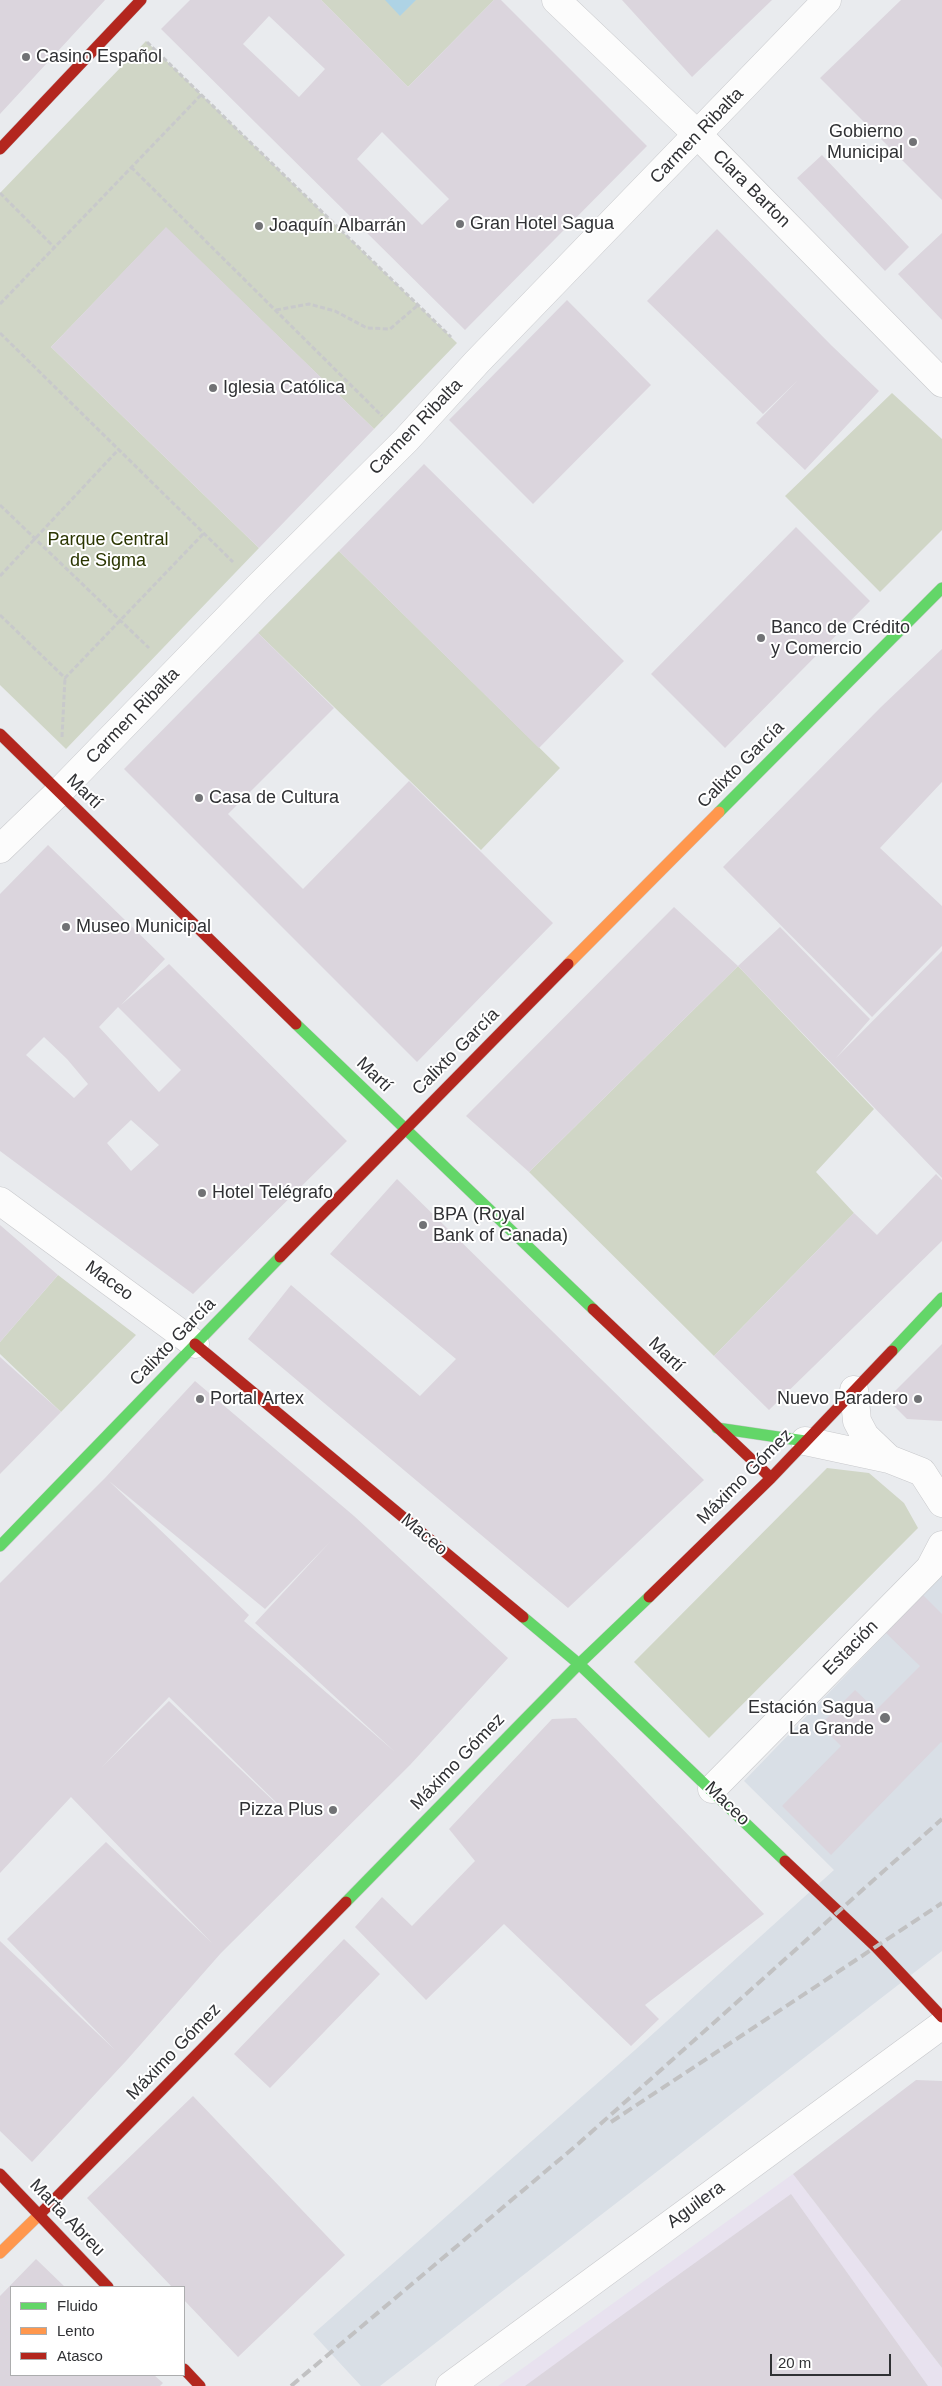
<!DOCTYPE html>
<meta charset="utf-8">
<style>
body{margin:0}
#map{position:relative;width:942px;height:2386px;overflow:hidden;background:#e9ebee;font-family:Helvetica,sans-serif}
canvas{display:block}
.legend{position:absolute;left:10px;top:2286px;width:175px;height:90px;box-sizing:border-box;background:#fff;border:1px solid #acadae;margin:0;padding:6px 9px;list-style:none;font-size:15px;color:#303134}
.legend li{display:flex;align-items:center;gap:10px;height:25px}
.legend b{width:25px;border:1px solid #acadae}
.scale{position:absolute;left:770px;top:2354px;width:121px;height:22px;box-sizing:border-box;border:2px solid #303134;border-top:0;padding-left:6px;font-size:15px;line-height:18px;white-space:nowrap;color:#303134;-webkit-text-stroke:4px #fff;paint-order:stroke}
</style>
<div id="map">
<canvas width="942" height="2386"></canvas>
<ul class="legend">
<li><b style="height:6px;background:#63d668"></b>Fluido</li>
<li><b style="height:6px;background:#ff974d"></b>Lento</li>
<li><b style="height:6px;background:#b3261e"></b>Atasco</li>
</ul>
<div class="scale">20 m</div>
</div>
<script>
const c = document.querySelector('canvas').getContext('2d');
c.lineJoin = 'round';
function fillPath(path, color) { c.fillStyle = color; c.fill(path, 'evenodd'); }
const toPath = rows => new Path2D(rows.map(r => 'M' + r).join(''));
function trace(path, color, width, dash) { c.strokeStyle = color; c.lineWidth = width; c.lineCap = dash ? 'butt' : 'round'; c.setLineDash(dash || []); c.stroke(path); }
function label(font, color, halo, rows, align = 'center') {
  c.font = font + ' Helvetica,sans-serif'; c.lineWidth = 4; c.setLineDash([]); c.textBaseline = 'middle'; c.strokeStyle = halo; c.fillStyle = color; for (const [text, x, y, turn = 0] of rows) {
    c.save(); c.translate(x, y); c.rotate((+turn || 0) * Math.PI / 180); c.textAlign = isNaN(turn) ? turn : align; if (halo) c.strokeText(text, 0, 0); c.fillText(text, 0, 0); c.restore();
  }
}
fillPath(toPath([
 [942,1575,942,1951,380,2386,361,2386,313,2334,635,2050,834,1870,744,1781]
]), '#d9dfe6');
fillPath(toPath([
 [793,2174,942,2368,942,2386,498,2386]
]), '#e8e2ef');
fillPath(toPath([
 [321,0,494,0,408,87],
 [146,41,457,343,374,429,166,228,51,347,259,548,66,749,0,685,0,193],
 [892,393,942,439,942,530,880,592,785,496],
 [339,551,560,768,481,850,258,633],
 [738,966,874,1109,816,1172,854,1213,714,1356,529,1172],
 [58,1275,136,1335,61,1412,0,1354,0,1342],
 [827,1468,869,1473,904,1503,918,1528,709,1738,634,1662]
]), '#d0d6c6');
fillPath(toPath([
 [385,0,416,0,400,16]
]), '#aed3e5');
fillPath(toPath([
 [0,0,105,0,0,114],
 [190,0,321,0,408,87,494,0,501,0,647,146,465,330,161,29],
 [269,16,325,69,299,97,243,44],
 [382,132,449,199,422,225,357,159],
 [622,0,772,0,692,77],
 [901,0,942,0,942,200,820,78],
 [822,155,909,247,885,271,797,178],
 [166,227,374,429,259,548,51,347],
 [717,229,831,345,879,391,805,470,756,423,798,380,763,414,647,301],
 [942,233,942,320,898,274],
 [567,300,651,385,533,504,449,420],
 [424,464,624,661,539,748,339,551],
 [796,527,870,601,725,748,651,674],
 [258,633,334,708,228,814,303,889,409,781,553,923,417,1062,124,769],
 [942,649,942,782,880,848,942,906,942,946,872,1017,723,867,881,707],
 [48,845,165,959,121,1005,169,964,347,1141,193,1294,0,1151,0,894],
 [118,1007,181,1070,159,1092,99,1027],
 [44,1037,67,1059,88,1084,74,1098,26,1055],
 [131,1120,159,1145,131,1171,107,1143],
 [674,907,738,966,529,1172,466,1116],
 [780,927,870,1019,836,1058,942,951,942,1178,738,966],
 [936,1174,942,1180,942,1241,769,1410,714,1356,854,1213,877,1235],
 [397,1179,704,1480,568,1608,248,1339,291,1285,420,1396,456,1359,330,1254],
 [0,1225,58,1275,0,1342],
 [942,1344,942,1421,907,1419,887,1399],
 [0,1357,61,1412,0,1474],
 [195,1381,354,1516,508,1658,410,1765,221,1953,126,2061,32,2162,0,2131,0,1941,115,2050,7,1939,106,1842,212,1943,71,1797,0,1873,0,1583,105,1478],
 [109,1481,265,1609,330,1542,255,1623,395,1752,244,1621,249,1615],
 [169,1697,285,1811,284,1811,169,1701,102,1767],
 [923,1595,942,1614,942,1743,941,1742,831,1855,782,1806,841,1746,820,1725,855,1690,876,1710,920,1666,886,1633],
 [576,1718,764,1914,645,2005,659,2019,631,2046,504,1924,426,2000,355,1927,382,1897,412,1926,475,1861,449,1829,552,1719],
 [344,1939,380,1974,270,2088,234,2054],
 [916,2080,942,2081,942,2368,793,2174],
 [193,2096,345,2255,238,2357,184,2300,184,2287,172,2287,87,2198],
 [791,2194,928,2386,525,2386,614,2321],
 [36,2259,65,2287,11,2287,11,2375,154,2375,163,2383,160,2386,0,2386,0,2296]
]), '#dbd5dd');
const street = toPath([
 [556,0,698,135,942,383],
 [0,849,59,792,258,587,406,440,477,362,827,0],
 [0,1201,195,1344],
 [854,1390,857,1421,865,1436,889,1459],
 [805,1441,889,1459,922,1472,942,1503],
 [712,1789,930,1568,942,1545],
 [450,2386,942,2025]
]);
const fast = toPath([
 [719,812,942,588],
 [296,1024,593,1309],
 [892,1351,942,1298],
 [717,1428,805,1441],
 [0,1546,280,1257],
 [523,1617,579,1664,785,1861],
 [346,1902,579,1664,649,1597]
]);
const slow = toPath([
 [568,964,719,812],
 [0,2253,40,2214]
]);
const jam = toPath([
 [0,149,141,0],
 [0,734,296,1024],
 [280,1257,568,964],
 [593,1309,771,1478],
 [195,1344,523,1617],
 [649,1597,771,1478,892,1351],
 [785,1861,876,1947,942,2017],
 [0,2174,108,2287],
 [40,2214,346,1902],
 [184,2369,200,2386]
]);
trace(street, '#c8c9cc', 29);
trace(fast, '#c8c9cc', 12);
trace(slow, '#c8c9cc', 12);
trace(jam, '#c8c9cc', 12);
trace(toPath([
 [147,42,451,337],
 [131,167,382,416],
 [0,193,54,247],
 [0,304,201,95],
 [276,310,309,304,335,311,367,328,390,329,418,305],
 [0,333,233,562],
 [0,505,149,648],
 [0,576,119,449],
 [0,615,65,678,204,533],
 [62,737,65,678]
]), '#c8c9cb', 3, [5, 2.5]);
trace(street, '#fcfcfc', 28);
trace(fast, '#63d668', 11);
trace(slow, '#ff974d', 11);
trace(jam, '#b3261e', 11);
trace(toPath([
 [611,2122,942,1903],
 [291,2386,578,2144,942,1819]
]), '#c1c1c2', 4, [10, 5]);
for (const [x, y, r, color] of [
 [26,57,5,"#717275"],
 [913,142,5,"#717275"],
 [460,224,5,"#717275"],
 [259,226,5,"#717275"],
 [213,388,5,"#717275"],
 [761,638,5,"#717275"],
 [199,798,5,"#717275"],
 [66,927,5,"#717275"],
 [202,1193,5,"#717275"],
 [423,1225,5,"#717275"],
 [200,1399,5,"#717275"],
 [918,1399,5,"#717275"],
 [885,1718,6,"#717275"],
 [333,1810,5,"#717275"]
]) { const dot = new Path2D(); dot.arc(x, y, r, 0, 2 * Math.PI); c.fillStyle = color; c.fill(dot); trace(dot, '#fff', 2); }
label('18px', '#303134', '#fff', [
 ["Casino Español",36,57],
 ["Gobierno",903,132,"right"],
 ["Municipal",903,153,"right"],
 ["Gran Hotel Sagua",470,224],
 ["Joaquín Albarrán",269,226],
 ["Iglesia Católica",223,388],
 ["Banco de Crédito",771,628],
 ["y Comercio",771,649],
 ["Casa de Cultura",209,798],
 ["Museo Municipal",76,927],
 ["Hotel Telégrafo",212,1193],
 ["BPA (Royal",433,1215],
 ["Bank of Canada)",433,1236],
 ["Portal Artex",210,1399],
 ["Nuevo Paradero",908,1399,"right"],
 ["Estación Sagua",874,1708,"right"],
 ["La Grande",874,1729,"right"],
 ["Pizza Plus",323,1810,"right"]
], 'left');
label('18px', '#303134', '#fff', [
 ["Carmen Ribalta",697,136,-46],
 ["Clara Barton",751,189,45],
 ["Carmen Ribalta",416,427,-46],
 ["Carmen Ribalta",133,716,-46],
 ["Calixto García",741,765,-45],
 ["Martí",84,792,44],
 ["Calixto García",456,1052,-45],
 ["Martí",374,1075,44],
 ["Maceo",109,1281,36],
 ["Calixto García",173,1342,-46],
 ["Martí",666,1355,44],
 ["Máximo Gómez",745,1477,-45],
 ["Maceo",424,1535,40],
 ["Estación",851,1648,-45],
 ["Máximo Gómez",458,1762,-46],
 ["Maceo",727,1804,44],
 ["Máximo Gómez",174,2052,-46],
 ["Aguilera",696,2205,-36],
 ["Marta Abreu",67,2218,46]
]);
label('18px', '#2a3500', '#fff', [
 ["Parque Central",108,540],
 ["de Sigma",108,561]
]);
</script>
